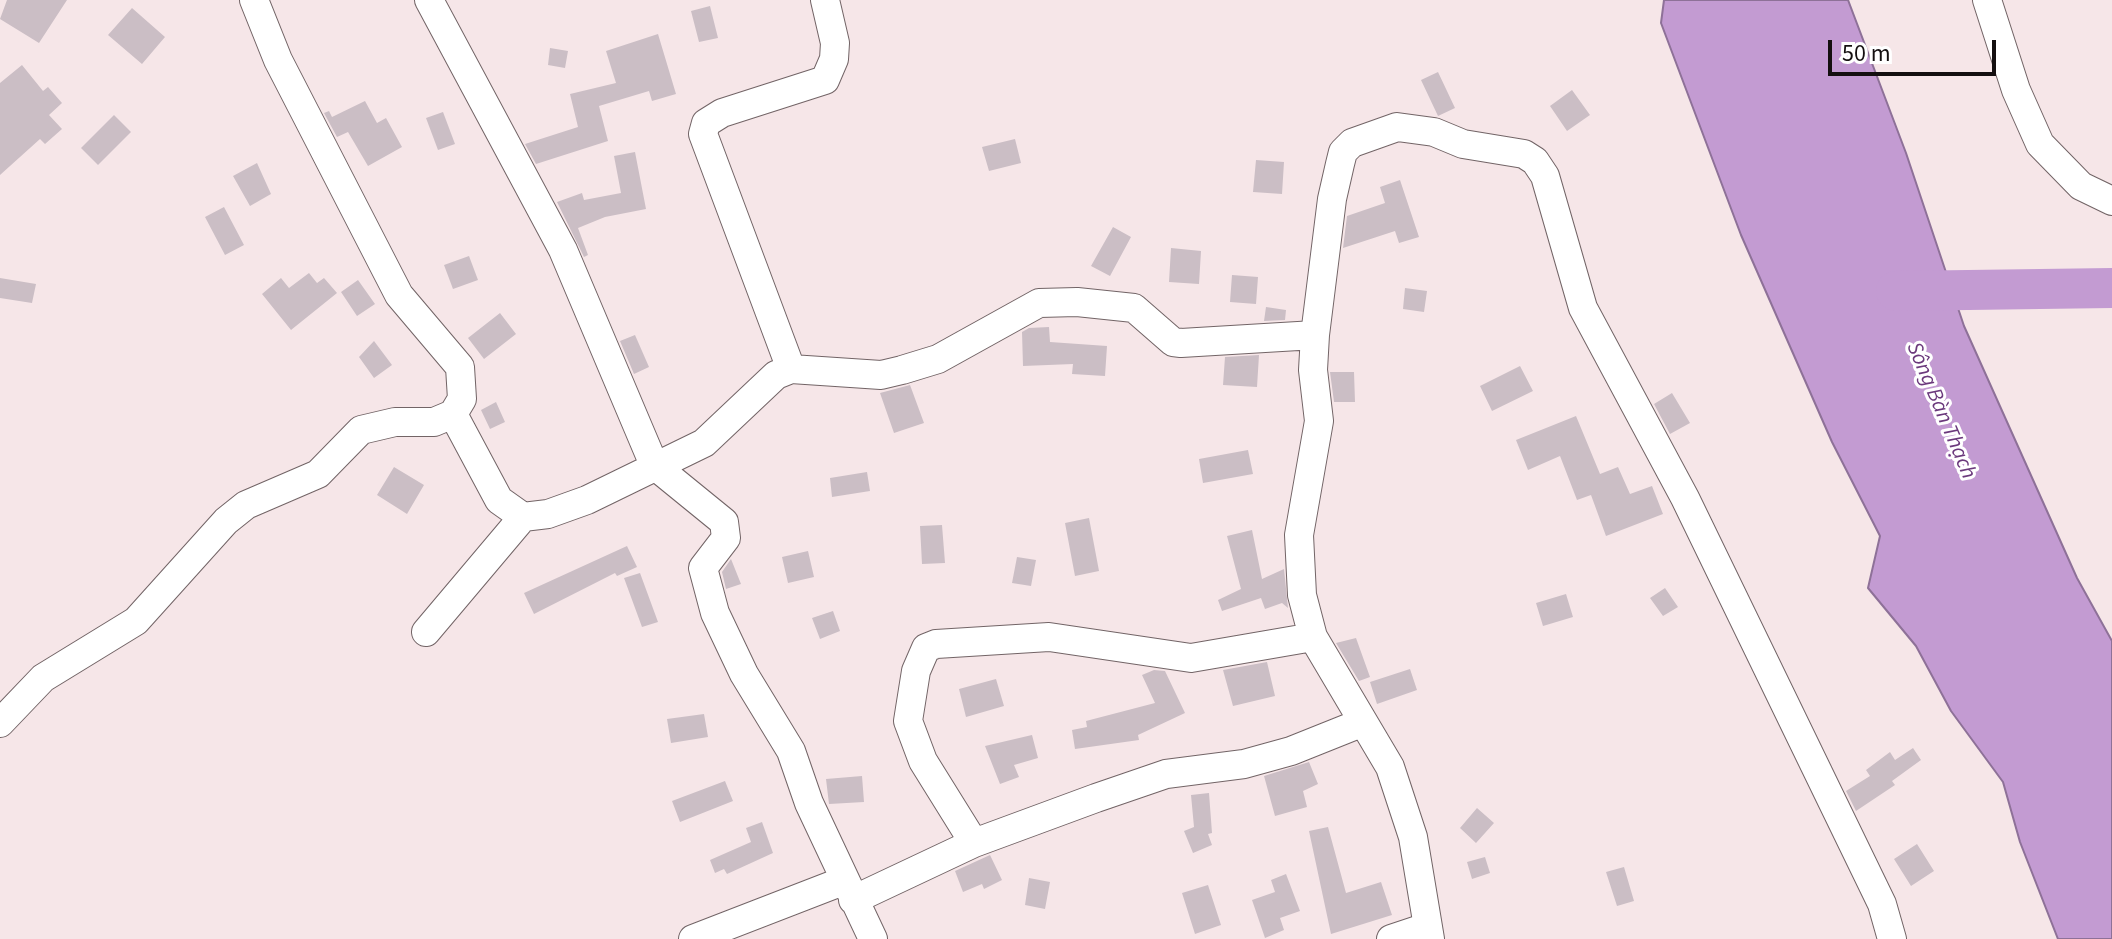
<!DOCTYPE html>
<meta charset="utf-8">
<style>
body{margin:0}
#map{position:relative;width:2112px;height:939px;overflow:hidden;background:#f6e6e8;font-family:"Source Sans 3",sans-serif}
canvas{display:block}
.scale{position:absolute;left:1828px;top:40px;width:168px;height:36px;box-sizing:border-box;border:4px solid #140f10;border-top:0;padding-left:10px;font-size:24px;line-height:28px;white-space:nowrap;color:#140f10;-webkit-text-stroke:6px #fff;paint-order:stroke}
</style>
<div id="map">
<canvas width="2112" height="939"></canvas>
<div class="scale">50 m</div>
</div>
<script>
const c = document.querySelector('canvas').getContext('2d');
c.lineJoin = 'round';
function fillPath(path, color) { c.fillStyle = color; c.fill(path, 'evenodd'); }
const toPath = rows => new Path2D(rows.map(r => 'M' + r).join(''));
function trace(path, color, width, dash) { c.strokeStyle = color; c.lineWidth = width; c.lineCap = dash ? 'butt' : 'round'; c.setLineDash(dash || []); c.stroke(path); }
function label(font, color, halo, rows, align = 'center') {
  c.font = font + ' "Source Sans 3",sans-serif'; c.lineWidth = 6; c.setLineDash([]); c.textBaseline = 'middle'; c.strokeStyle = halo; c.fillStyle = color; for (const [text, x, y, turn = 0] of rows) {
    c.save(); c.translate(x, y); c.rotate((+turn || 0) * Math.PI / 180); c.textAlign = isNaN(turn) ? turn : align; if (halo) c.strokeText(text, 0, 0); c.fillText(text, 0, 0); c.restore();
  }
}
const water = toPath([
 [1664,0,1848,0,1906,153,1964,326,2077,578,2112,641,2112,939,2058,939,2020,842,2003,782,1951,711,1916,646,1868,588,1880,536,1832,442,1741,235,1661,23,1664,0]
]);
fillPath(water, '#c39bd2');
trace(water, '#8e7198', 2);
trace(toPath([
 [1896,291,2112,288]
]), '#c39bd2', 40);
fillPath(toPath([
 [7,0,67,0,39,43,0,19],
 [710,6,718,38,699,42,691,11],
 [132,8,165,37,142,64,108,35],
 [658,34,676,94,652,101,649,91,599,106,608,141,536,164,525,144,578,127,570,94,616,83,606,51],
 [550,48,568,51,565,68,548,65],
 [22,65,43,91,48,87,62,103,49,115,62,129,45,144,40,139,0,175,0,83],
 [1438,72,1455,108,1438,116,1421,80],
 [1572,90,1590,115,1567,131,1550,106],
 [365,101,377,123,386,118,402,147,368,166,348,132,337,137,324,113,329,111,332,117],
 [443,112,455,144,438,150,426,118],
 [114,115,131,132,98,165,81,148],
 [1015,139,1021,163,989,171,982,147],
 [635,152,646,209,605,217,578,228,588,255,584,257,557,202,582,193,584,200,621,193,614,156],
 [1256,160,1284,162,1282,194,1253,192],
 [257,163,271,194,250,206,233,176],
 [1400,180,1419,237,1399,243,1395,231,1343,248,1347,216,1385,203,1380,187],
 [224,207,244,245,225,255,205,217],
 [1113,227,1131,237,1110,276,1091,266],
 [1171,248,1201,251,1199,284,1169,282],
 [469,256,478,280,453,289,444,265],
 [309,273,317,283,324,278,337,293,291,330,262,294,281,278,289,288],
 [1232,275,1258,277,1256,304,1230,302],
 [0,278,36,284,32,303,0,298],
 [358,280,375,304,357,316,341,292],
 [1405,288,1427,291,1424,312,1403,309],
 [1266,307,1286,310,1285,320,1264,321],
 [500,313,516,334,484,359,468,338],
 [1049,327,1050,342,1107,346,1105,376,1072,374,1073,364,1023,366,1022,332,1029,328],
 [635,335,649,367,634,374,620,341],
 [374,341,392,365,374,378,359,357],
 [1259,355,1257,387,1223,385,1225,357],
 [1520,366,1533,391,1492,411,1480,386],
 [1330,372,1354,372,1355,402,1334,402],
 [910,385,924,423,894,433,880,393],
 [1672,393,1690,423,1670,434,1654,404],
 [496,402,505,422,490,429,481,410],
 [1576,416,1600,474,1618,467,1630,494,1652,486,1663,514,1606,536,1591,495,1577,500,1560,456,1528,470,1516,440],
 [1248,450,1253,474,1203,483,1199,459],
 [394,467,424,485,407,514,377,495],
 [867,472,870,491,832,497,830,478],
 [1089,518,1099,571,1075,576,1065,523],
 [942,525,945,563,922,564,920,526],
 [1252,530,1262,579,1284,569,1288,608,1282,603,1265,609,1261,598,1222,611,1218,600,1241,589,1227,536],
 [627,546,637,567,617,576,615,573,534,614,524,593],
 [808,551,814,577,788,583,782,557],
 [1017,557,1036,560,1031,586,1012,583],
 [731,559,741,584,726,589,722,572],
 [640,573,658,622,642,627,624,578],
 [1665,588,1678,607,1663,616,1650,598],
 [1566,594,1573,617,1543,626,1536,603],
 [833,611,840,631,820,639,812,618],
 [1356,638,1370,677,1359,681,1336,643],
 [1267,662,1275,696,1233,706,1223,670],
 [1410,669,1417,690,1377,704,1370,682],
 [1154,670,1165,671,1185,713,1138,735,1139,740,1075,749,1072,730,1087,727,1086,721,1155,703,1142,675],
 [996,679,1004,706,966,717,959,689],
 [704,714,708,737,671,743,667,719],
 [1032,735,1038,758,1014,765,1019,777,1000,784,985,746],
 [1913,748,1921,760,1892,781,1895,785,1856,811,1846,791,1870,776,1866,770,1890,752,1895,760],
 [1309,762,1318,784,1303,791,1307,807,1275,816,1264,776],
 [862,776,864,802,829,804,826,779],
 [725,781,733,801,680,822,672,801],
 [1209,793,1212,833,1208,834,1212,845,1193,853,1184,831,1194,827,1191,795],
 [1477,808,1494,823,1476,843,1460,828],
 [762,822,773,853,727,874,724,869,715,873,710,860,751,842,746,828],
 [1328,827,1346,893,1381,882,1392,915,1331,934,1309,831],
 [1917,844,1934,871,1911,886,1894,859],
 [990,855,1002,880,984,889,982,884,963,892,955,871],
 [1485,857,1490,873,1472,879,1467,862],
 [1624,867,1634,901,1617,906,1606,872],
 [1286,874,1300,911,1280,918,1284,930,1265,938,1252,900,1275,892,1271,880],
 [1029,878,1050,882,1045,909,1025,905],
 [1208,885,1221,925,1195,934,1182,893]
]), '#cbbec5');
const minor = toPath([
 [429,0,563,250,654,465,724,522,726,538,703,568,715,613,744,674,791,751,809,803,873,939],
 [1987,0,2016,90,2040,144,2081,186,2112,201],
 [791,369,703,134,706,123,722,113,825,80,834,59,835,43,825,0],
 [453,414,499,500,523,517,548,514,587,500,704,443,776,375,791,369,881,375,902,370,938,359,1039,303,1077,302,1134,308,1173,342,1181,343,1315,335],
 [426,632,523,517],
 [0,723,43,678,136,621,226,521,246,505,318,474,361,430,395,422,434,422,453,414,462,399,460,367,399,295,278,60,254,0],
 [974,843,923,761,908,721,916,671,926,648,936,644,1049,637,1191,658,1313,637],
 [853,900,974,843,1096,798,1166,774,1244,764,1291,751,1361,723],
 [693,939,843,881],
 [1391,939,1427,927],
 [1430,939,1413,837,1390,767,1313,637,1302,595,1299,535,1319,421,1313,370,1315,335,1332,199,1340,164,1343,152,1352,143,1397,127,1434,132,1463,144,1524,154,1535,161,1545,176,1583,308,1685,498,1882,904,1892,939]
]);
trace(minor, '#726466', 30);
trace(minor, '#fff', 28);
label('italic 22px', '#6b397c', '#fff', [
 ["Sông Bàn Thạch",1940,411,67]
]);
</script>
